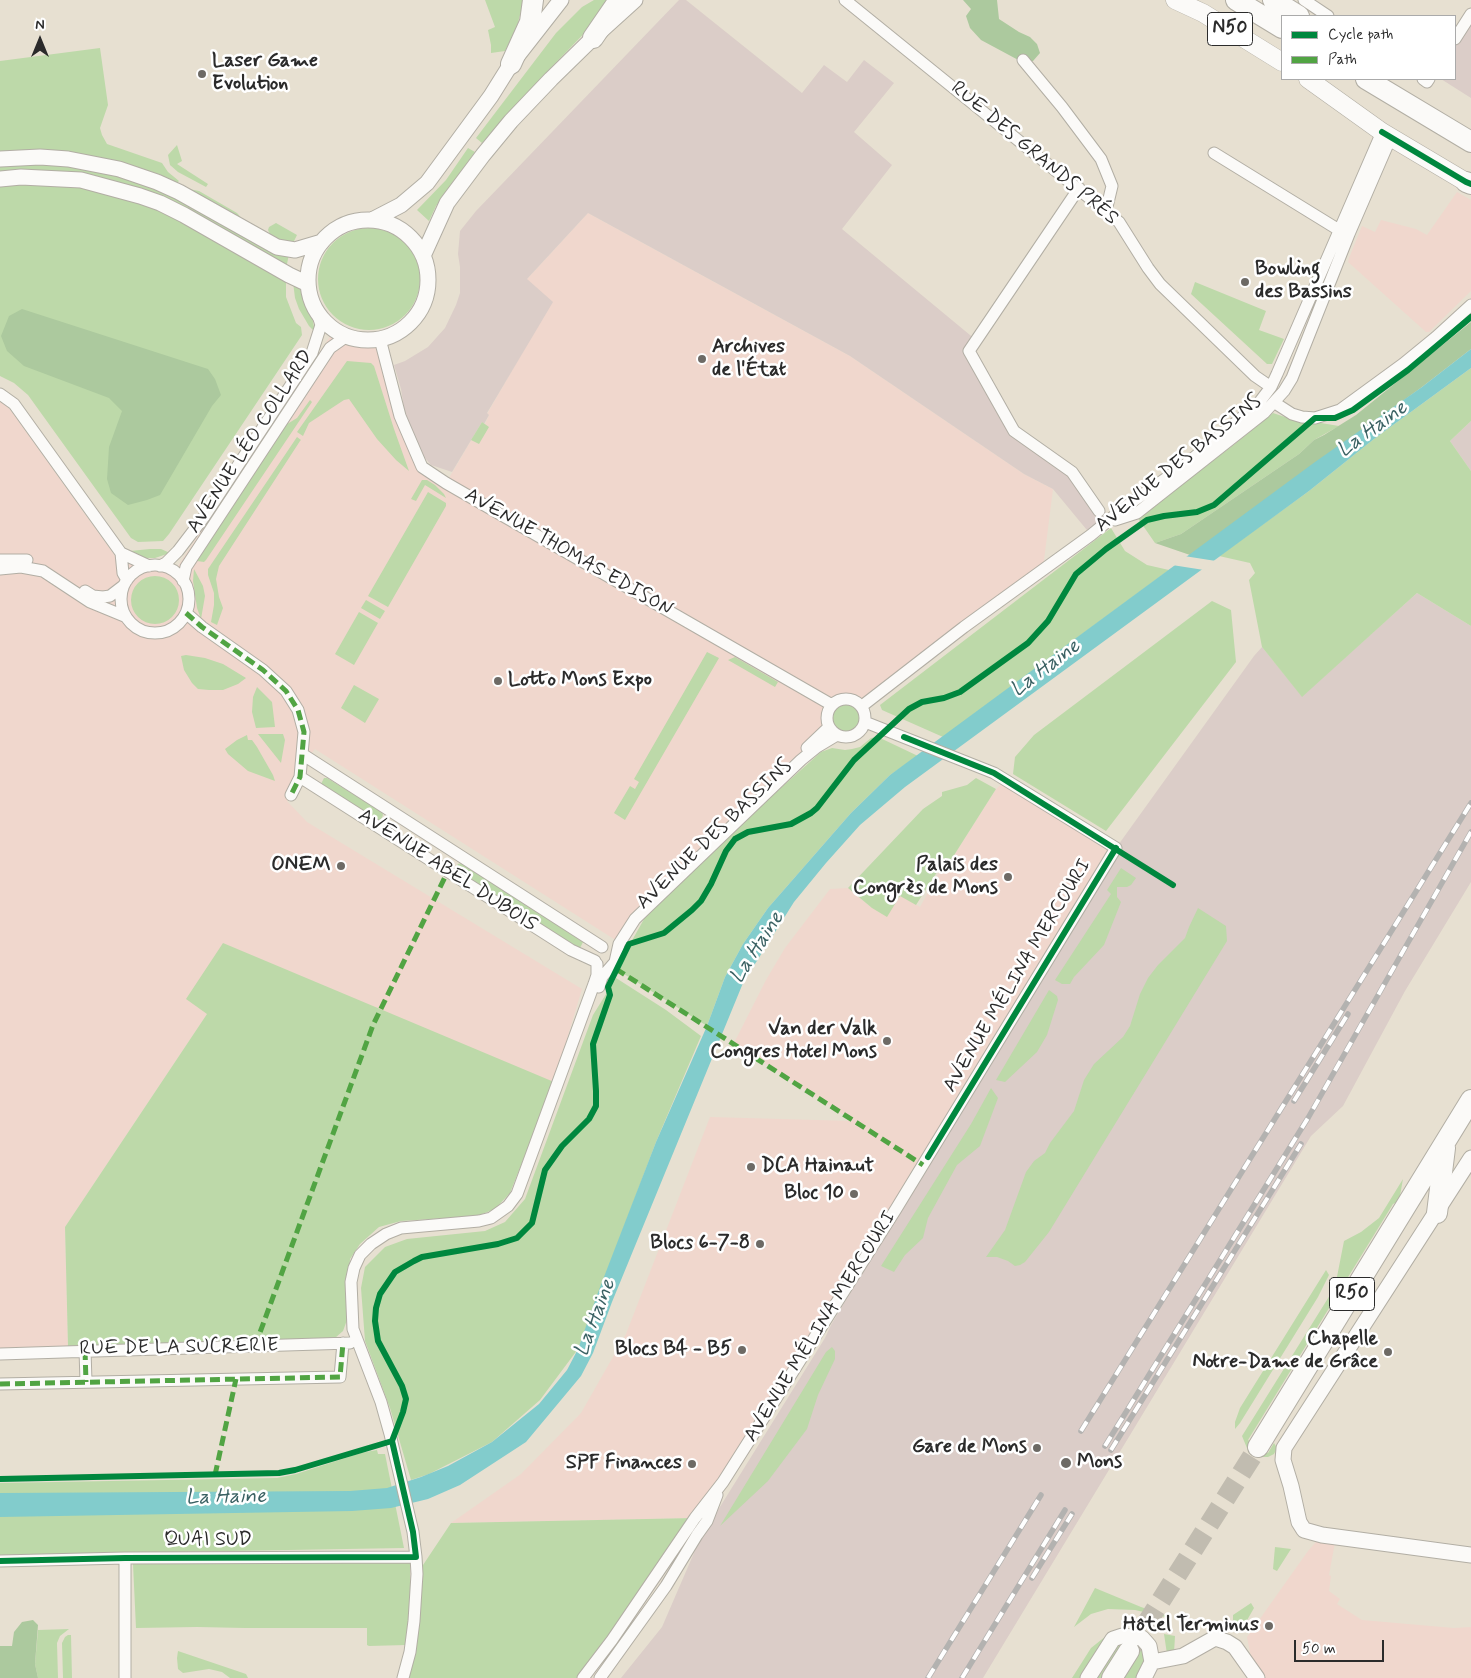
<!DOCTYPE html>
<meta charset="utf-8">
<style>
body{margin:0}
#map{position:relative;width:1471px;height:1678px;overflow:hidden;background:#e7e0d1;font-family:Mynerve,sans-serif}
canvas{display:block}
.legend{position:absolute;left:1281px;top:15px;width:175px;height:65px;box-sizing:border-box;background:#fff;border:1px solid #aaa;margin:0;padding:6px 9px;list-style:none;font-size:15px;color:#2b2b2b}
.legend li{display:flex;align-items:center;gap:10px;height:25px}
.legend b{width:25px;border:1px solid #aaa}
.north{position:absolute;left:15px;top:15px;width:50px;height:50px;-webkit-text-stroke:4px #fff;paint-order:stroke;rotate:0deg;font-size:14px;font-weight:700;line-height:20px;text-align:center;color:#2b2b2b}
.north::after{content:'';display:block;margin:auto;width:18px;height:22px;background:#2b2b2b;clip-path:polygon(50% 0,100% 100%,50% 72%,0 100%)}
.scale{position:absolute;left:1294px;top:1640px;width:90px;height:22px;box-sizing:border-box;border:2px solid #2b2b2b;border-top:0;padding-left:6px;font-size:15px;line-height:18px;white-space:nowrap;color:#2b2b2b;-webkit-text-stroke:4px #fff;paint-order:stroke}
</style>
<div id="map">
<canvas width="1471" height="1678"></canvas>
<ul class="legend">
<li><b style="height:6px;background:#00873e"></b>Cycle path</li>
<li><b style="height:6px;background:#51a443"></b>Path</li>
</ul>
<div class="north">N</div>
<div class="scale">50 m</div>
</div>
<script>
const c = document.querySelector('canvas').getContext('2d');
c.lineJoin = 'round';
function fillPath(path, color) { c.fillStyle = color; c.fill(path, 'evenodd'); }
const toPath = rows => new Path2D(rows.map(r => 'M' + r).join(''));
function trace(path, color, width, dash) { c.strokeStyle = color; c.lineWidth = width; c.lineCap = dash ? 'butt' : 'round'; c.setLineDash(dash || []); c.stroke(path); }
function label(font, color, halo, rows, align = 'center') {
  c.font = font + ' Mynerve,sans-serif'; c.lineWidth = 5; c.setLineDash([]); c.textBaseline = 'middle'; c.strokeStyle = halo; c.fillStyle = color; for (const [text, x, y, turn = 0] of rows) {
    c.save(); c.translate(x, y); c.rotate((+turn || 0) * Math.PI / 180); c.textAlign = isNaN(turn) ? turn : align; if (halo) c.strokeText(text, 0, 0); c.fillText(text, 0, 0); c.restore();
  }
}
fillPath(toPath([
 [1457,192,1471,200,1471,291,1429,332,1426,332,1348,262,1349,258,1362,226,1375,232,1381,220,1416,229,1427,235],
 [588,213,850,356,1024,474,1053,489,1043,568,846,718,815,745,617,941,315,749,301,766,291,795,287,801,307,822,582,989,554,1082,207,1014,65,1227,68,1350,0,1354,0,401,9,408,115,556,130,557,149,566,160,566,174,572,335,329,347,336,363,340,380,339,422,467,446,483,482,422,485,424,489,415,487,414,527,344,527,279],
 [1006,780,1116,848,970,1086,695,1518,451,1523,521,1474,581,1413,626,1334,710,1117,853,1121,734,1043,766,980,785,948,830,889,848,888,872,908,900,895,920,907,947,858,951,860,996,789],
 [1322,1535,1336,1537,1329,1575,1331,1576,1329,1591,1340,1599,1337,1604,1362,1620,1454,1628,1471,1627,1471,1678,1257,1678,1254,1673,1247,1637,1308,1551]
]), '#f0d7cd');
fillPath(toPath([
 [679,0,686,0,802,93,824,65,847,82,864,60,894,83,854,132,892,165,842,229,976,340,969,351,1014,431,1072,472,1108,522,1091,535,1053,489,1024,474,850,356,588,213,527,279,553,302,487,413,489,415,484,424,482,422,452,472,431,465,419,451,405,415,401,389,394,365,405,361,428,347,445,328,456,305,460,293,460,267,458,254,460,231,476,211],
 [1471,16,1471,98,1441,79,1455,79,1455,39],
 [1471,421,1471,471,1450,441],
 [1417,593,1471,626,1471,882,1405,991,1343,1106,1311,1136,983,1678,621,1678,662,1627,700,1539,825,1338,831,1325,1116,848,1254,656,1262,647,1302,696]
]), '#dbcdc8');
fillPath(toPath([
 [485,0,524,0,516,30,505,51,491,53,491,45,488,30,495,27],
 [594,0,613,0,604,13,539,80,482,143,476,138,556,33,582,7],
 [100,48,108,105,100,128,102,135,107,144,162,163,168,172,179,181,177,183,0,155,0,61],
 [177,145,182,161,177,164,208,184,206,187,178,172,170,165,168,155],
 [468,148,475,152,436,206,429,221,417,210,446,180],
 [40,160,130,176,289,254,286,269,136,190,0,175,0,162],
 [54,181,139,198,286,277,286,297,296,323,301,327,302,335,169,534,163,541,138,542,131,538,28,395,14,383,0,376,0,183],
 [184,188,199,191,237,213,244,221],
 [276,223,297,235,292,245,272,239,268,230,269,227],
 '318 279a51 51 0 1 1 102 0a51 51 0 1 1-102 0Z',
 [293,282,298,285,311,311,315,332,309,326,299,309,295,298],
 [1195,282,1266,311,1259,330,1284,339,1272,364,1267,364,1191,294],
 [347,361,371,363,374,366,394,429,409,471,396,460,377,439,349,399,344,400,309,423,303,436,297,432],
 [1471,368,1471,421,1450,441,1471,471,1471,626,1417,593,1302,697,1262,647,1249,580,1255,573,1250,563,1219,556,1309,491,1374,439],
 [310,400,312,402,206,560,204,562,197,561,284,426,297,418],
 [1273,413,1285,417,1339,426,1314,440,1299,454,1181,534,1155,543,1137,517,1231,447],
 [482,422,489,427,479,444,471,440],
 [297,437,301,440,300,441,219,566,216,579,219,597,223,608,217,625,211,622,214,605,214,593,208,575,208,569],
 [422,480,427,480,435,485,444,494,446,498,425,485,416,501,411,499],
 [428,492,446,503,446,506,388,607,368,596],
 [1111,528,1125,551,1147,565,1169,570,943,737,882,710,880,705],
 [150,549,161,549,170,553,155,558,145,558,138,556,130,551],
 [194,569,203,586,205,596,201,619,197,608,193,581],
 '131 600a24 24 0 1 1 48 0a24 24 0 1 1-48 0Z',
 [366,600,385,611,380,619,361,608],
 [1212,601,1231,610,1236,662,1106,831,1013,774,1015,757,1034,735],
 [359,612,378,623,354,665,335,654],
 [707,652,719,658,625,820,614,813,630,786,635,789,639,782,634,779],
 [186,655,205,658,223,664,246,678,238,684,223,690,209,690,198,689,192,683,184,670,181,656],
 [735,657,778,682,775,687,728,660],
 [354,685,379,699,365,723,341,708],
 [257,687,272,702,275,727,256,728,252,712,253,697],
 '830 717a16 16 0 1 1 32 0a16 16 0 1 1-32 0Z',
 [258,734,283,734,285,740,281,763],
 [247,735,248,740,252,740,257,747,273,775,275,781,248,771,228,754,225,749,237,740],
 [878,737,918,756,890,775,851,813,768,908,743,944,725,977,707,1026,616,969,648,912,726,837,821,752,832,748,845,750,852,749,860,747,871,738],
 [324,778,327,778,382,812,383,815,380,822,321,784],
 [976,778,996,789,951,860,946,858,916,905,900,896,887,917,872,908,848,888,923,809,942,796,942,792,967,785],
 [462,863,583,942,579,950,455,869,458,864],
 [1121,868,1136,878,1131,885,1127,887,1117,887,1117,897,1121,902,1104,945,1074,977,1070,984,1062,984,1055,980,1111,894,1107,890],
 [1198,908,1226,926,1227,941,1049,1232,1025,1262,1020,1265,1015,1266,1008,1261,997,1257,986,1257,1005,1230,1026,1172,1034,1161,1045,1153,1050,1143,1074,1111,1084,1080,1094,1064,1123,1037,1130,1026,1140,994,1148,978,1158,965,1185,938,1189,927],
 [223,943,554,1082,510,1193,495,1209,477,1216,401,1221,379,1227,360,1244,350,1259,347,1320,343,1331,335,1338,68,1346,65,1227,207,1014,186,999],
 [616,978,666,1010,701,1036,656,1142,578,1349,540,1400,492,1442,429,1474,411,1480,390,1408,365,1341,361,1288,365,1267,385,1247,407,1239,485,1231,505,1222,525,1199,593,1015],
 [1049,990,1057,996,1058,1000,1047,1035,1037,1052,1005,1082,996,1080],
 [991,1088,998,1098,980,1146,957,1165,928,1218,923,1238,905,1255,894,1272,881,1266,971,1124],
 [1403,1179,1399,1201,1393,1204,1248,1440,1268,1453,1274,1443,1277,1448,1274,1454,1268,1457,1255,1457,1249,1453,1242,1436,1335,1287,1344,1241,1361,1232,1379,1218],
 [1326,1270,1329,1275,1318,1297,1240,1423,1235,1429,1235,1422,1240,1408],
 [832,1347,835,1351,835,1359,818,1395,807,1429,768,1481,720,1526,826,1352],
 [377,1450,378,1454,385,1454,404,1548,0,1555,0,1483,277,1478,296,1474,361,1453],
 [695,1518,583,1678,403,1678,417,1574,451,1523],
 [1275,1547,1291,1549,1277,1571,1273,1569],
 [285,1561,410,1561,410,1609,406,1645,369,1646,367,1645,367,1628,245,1628,197,1627,136,1628,133,1564],
 [1095,1588,1141,1607,1165,1615,1165,1617,1135,1610,1108,1609,1091,1614,1074,1627],
 [1251,1603,1254,1608,1242,1629,1233,1620,1233,1615],
 [69,1629,60,1636,57,1643,58,1678,38,1678,35,1664,38,1630],
 [1164,1634,1175,1636,1174,1653,1167,1654],
 [68,1635,71,1635,72,1678,63,1678,62,1643,65,1637],
 [1106,1636,1106,1640,1083,1678,1072,1678,1091,1648],
 [1123,1641,1140,1646,1146,1657,1136,1678,1124,1678,1137,1657,1121,1647,1101,1678,1093,1678,1115,1642],
 [178,1651,246,1674,248,1678,230,1678,222,1672,209,1669,183,1673,178,1669,177,1658]
]), '#bdd9a9');
fillPath(toPath([
 [963,0,997,0,999,19,1019,32,1030,37,1037,44,1040,53,1033,61,1022,62,981,40,970,28,966,16,971,9],
 [22,309,208,369,215,379,221,395,212,406,160,495,147,500,128,505,111,493,107,479,109,447,122,411,109,398,24,366,7,351,1,336,9,316],
 [1471,322,1471,349,1422,387,1190,555,1155,543,1181,534,1299,454,1314,440,1324,435,1356,415],
 [33,1620,38,1625,35,1664,38,1678,0,1678,0,1646,12,1646,14,1632,22,1622]
]), '#acc99e');
fillPath(toPath([
 [1471,349,1471,368,1374,439,1309,491,905,787,860,825,826,863,794,902,743,983,612,1302,593,1353,581,1376,526,1442,460,1485,428,1499,391,1508,352,1511,0,1517,0,1493,350,1491,387,1488,421,1477,448,1466,492,1442,539,1404,567,1370,578,1349,597,1295,656,1142,707,1026,725,977,743,944,768,908,851,813,890,775,1315,462,1422,387]
]), '#82cccc');
fillPath(toPath([
 [1184,556,1216,561,1204,570,1172,565]
]), '#e7e0d1');
trace(toPath([
 [1129,1651,1258,1447]
]), '#c1bcb0', 20, [20, 10]);
const street = toPath([
 [845,0,1119,222,1148,268,1160,284,1255,376,1271,387],
 [1304,0,1328,16],
 [1455,39,1471,14],
 [1023,60,1062,107,1101,159,1112,186,1106,211],
 [1423,79,1427,82,1429,79],
 [1214,153,1339,230],
 [1079,188,969,351,1014,431,1072,472,1099,511],
 [380,339,400,416,422,467,446,483,832,705],
 [0,394,14,404,121,553,149,566],
 [1275,403,1292,414,1302,417,1315,418,1340,410,1403,364,1436,337,1471,305],
 [1115,520,1137,513,1264,413,1284,391,1292,378,1349,234,1391,137],
 [121,553,123,573,127,580],
 [0,560,27,560],
 '121 599a34 34 0 1 1 68 0a34 34 0 1 1-68 0Z',
 [160,566,166,563,178,551,204,517,312,353,321,325,316,309],
 [0,569,21,567,43,571,90,602,124,616],
 [183,581,186,567,330,348,347,336],
 [85,591,93,596,103,597,110,596,123,586],
 [186,613,202,627,263,670,286,691,298,710,304,732,300,777,291,795],
 '827 718a19 19 0 1 1 38 0a19 19 0 1 1-38 0Z',
 [862,706,964,627,1091,535,1125,507,1185,465,1258,404,1271,387,1277,374,1382,132],
 [807,748,829,727],
 [302,754,602,947],
 [300,777,571,950,595,961],
 [599,987,602,977,615,962,619,944,635,919,801,760,817,747,837,735],
 [85,1350,86,1382],
 [0,1354,350,1343],
 [0,1384,340,1377,343,1343],
 [125,1558,125,1678],
 [0,1561,125,1558,416,1557],
 [403,1678,410,1652,414,1621,417,1574,416,1557,413,1532,390,1434,381,1402,353,1329,351,1282,354,1268,360,1255,371,1244,386,1234,401,1228,479,1221,491,1218,508,1206,517,1194,594,984,597,975,597,964],
 [583,1678,612,1640,695,1518,723,1482,896,1209,1116,848,994,773,865,722],
 [600,1678,666,1586,697,1535,707,1521,717,1495]
]);
const secondary = toPath([
 [0,159,40,157,68,159,119,169,157,182,179,192,277,247,295,250,322,242],
 [0,179,21,177,81,180,140,196,160,203,184,215,289,275,308,284],
 [372,220,401,205,427,183,491,96,511,64,561,0],
 '308 280a60 60 0 1 1 120 0a60 60 0 1 1-120 0Z',
 [423,256,447,203,483,155,511,121,551,79,593,38,635,0],
 [1471,1158,1284,1448,1283,1460,1291,1486,1299,1522,1304,1530,1322,1535,1471,1555],
 [1152,1662,1183,1656,1215,1638,1227,1642,1235,1647,1257,1678],
 [1088,1678,1113,1639,1122,1636,1142,1638,1149,1646,1152,1662,1144,1678]
]);
const primary = toPath([
 [1175,0,1203,13,1282,62],
 [1308,79,1382,132,1466,182]
]);
const highway = toPath([
 [1236,0,1282,28],
 [1273,0,1299,16],
 [593,38,619,0],
 [511,64,530,22,533,0],
 [1366,79,1471,142],
 [1466,182,1471,184],
 [1437,1213,1445,1148],
 [1258,1447,1471,1100],
 [1112,1678,1129,1651]
]);
trace(street, '#b2aea4', 13);
trace(secondary, '#b2aea4', 17);
trace(primary, '#b2aea4', 19);
trace(highway, '#b2aea4', 22);
trace(street, '#fbfaf8', 11);
trace(secondary, '#fbfaf8', 15);
trace(primary, '#fbfaf8', 18);
trace(highway, '#fbfaf8', 20);
const rail = toPath([
 [1294,1101,1348,1014],
 [1081,1431,1471,803],
 [1105,1446,1308,1118,1471,832],
 [1111,1450,1301,1144],
 [1032,1578,1072,1514],
 [928,1678,1041,1495],
 [962,1678,1065,1510]
]);
trace(rail, '#b3b2b0', 5.5);
trace(rail, '#fff', 4, [11]);
trace(toPath([
 [186,613,202,627,263,670,286,691,298,710,304,732,300,777,291,795],
 [616,969,923,1165],
 [255,1346,373,1025,448,871],
 [85,1350,86,1382],
 [0,1384,340,1377,343,1343],
 [215,1475,236,1379]
]), '#51a443', 5, [10, 5]);
trace(toPath([
 [1382,132,1466,182,1471,184],
 [904,737,994,773,1173,885],
 [928,1157,1116,848],
 [392,1441,403,1412,406,1399,402,1386,378,1341,375,1321,376,1308,380,1294,395,1272,414,1261,422,1257,498,1244,517,1238,532,1223,545,1170,562,1146,589,1119,596,1106,596,1091,593,1044,610,995,608,987,629,944,664,933,692,910,701,901,711,884,726,851,735,839,748,832,791,824,811,813,817,808,854,760,909,709,922,702,944,698,960,692,1028,643,1048,621,1076,574,1106,549,1147,520,1164,516,1197,512,1214,505,1315,418,1335,418,1353,410,1408,370,1471,317],
 [0,1479,279,1473,295,1470,392,1441],
 [0,1561,125,1558,416,1557,413,1532,392,1441]
]), '#00873e', 6);
for (const [x, y, r, color] of [
 [202,74,5,"#6d6a65"],
 [1245,282,5,"#6d6a65"],
 [702,359,5,"#6d6a65"],
 [498,681,5,"#6d6a65"],
 [341,866,5,"#6d6a65"],
 [1008,877,5,"#6d6a65"],
 [887,1041,5,"#6d6a65"],
 [751,1167,5,"#6d6a65"],
 [854,1194,5,"#6d6a65"],
 [760,1244,5,"#6d6a65"],
 [742,1350,5,"#6d6a65"],
 [1388,1352,5,"#6d6a65"],
 [1037,1448,5,"#6d6a65"],
 [1066,1463,6,"#6d6a65"],
 [692,1464,5,"#6d6a65"],
 [1269,1626,5,"#6d6a65"]
]) { const dot = new Path2D(); dot.arc(x, y, r, 0, 2 * Math.PI); c.fillStyle = color; c.fill(dot); trace(dot, '#fff', 2); }
for (const [x, y, w] of [
 [1230,29,45],
 [1352,1294,45]
]) { const box = new Path2D(); box.roundRect(x - w / 2, y - 16.5, w, 33, 4); c.fillStyle = '#fff'; c.fill(box); trace(box, '#2b2b2b', 1); }
label('bold 19px', '#2b2b2b', null, [
 ["N50",1230,29],
 ["R50",1352,1294]
]);
label('bold 20px', '#2b2b2b', '#fff', [
 ["Laser Game",212,62,"left"],
 ["Evolution",212,85,"left"],
 ["Bowling",1255,270,"left"],
 ["des Bassins",1255,293,"left"],
 ["Archives",712,348,"left"],
 ["de l'État",712,371,"left"],
 ["Lotto Mons Expo",508,681,"left"],
 ["ONEM",331,866],
 ["Palais des",998,866],
 ["Congrès de Mons",998,889],
 ["Van der Valk",877,1030],
 ["Congres Hotel Mons",877,1053],
 ["DCA Hainaut",761,1167,"left"],
 ["Bloc 10",844,1194],
 ["Blocs 6-7-8",750,1244],
 ["Chapelle",1378,1340],
 ["Notre-Dame de Grâce",1378,1363],
 ["Blocs B4 - B5",732,1350],
 ["Gare de Mons",1027,1448],
 ["Mons",1077,1463,"left"],
 ["SPF Finances",682,1464],
 ["Hôtel Terminus",1259,1626]
], 'right');
label('20px', '#2b2b2b', '#fff', [
 ["RUE DES GRANDS PRÉS",1034,154,40],
 ["AVENUE LÉO COLLARD",251,442,-57],
 ["AVENUE DES BASSINS",1179,464,-39],
 ["AVENUE THOMAS EDISON",568,553,30],
 ["AVENUE DES BASSINS",715,835,-44],
 ["AVENUE ABEL DUBOIS",447,871,33],
 ["AVENUE MÉLINA MERCOURI",1018,976,-59],
 ["AVENUE MÉLINA MERCOURI",821,1327,-58],
 ["RUE DE LA SUCRERIE",179,1348,-1],
 ["QUAI SUD",208,1541]
]);
label('italic 21px', '#3a6163', '#fff', [
 ["La Haine",1373,430,-36],
 ["La Haine",1046,669,-37],
 ["La Haine",758,948,-57],
 ["La Haine",596,1318,-69],
 ["La Haine",226,1498,-1]
]);
</script>
